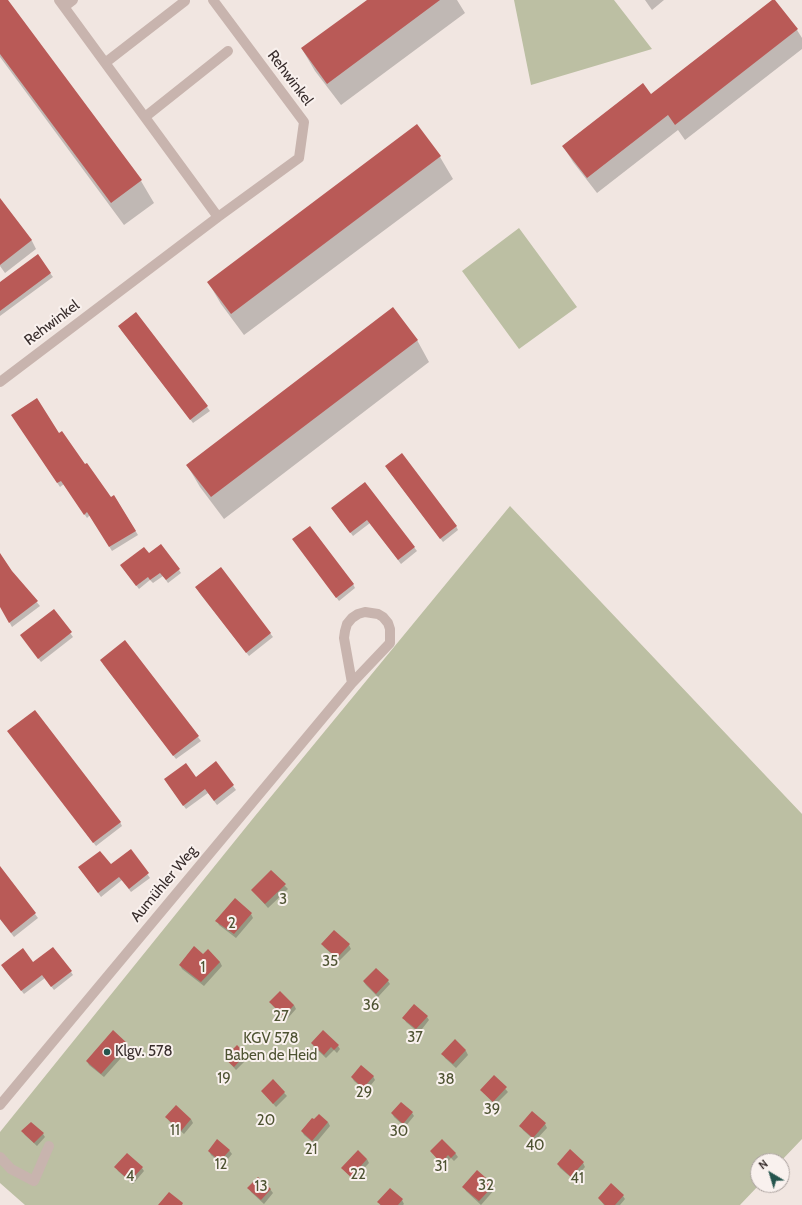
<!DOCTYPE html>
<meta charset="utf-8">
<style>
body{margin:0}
#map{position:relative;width:802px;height:1205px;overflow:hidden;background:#f1e6e1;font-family:Cabin,sans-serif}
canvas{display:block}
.north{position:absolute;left:750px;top:1153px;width:40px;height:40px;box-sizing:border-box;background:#f9f1ee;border:1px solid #aca3a0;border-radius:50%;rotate:322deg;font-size:11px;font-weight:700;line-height:16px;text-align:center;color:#382d2c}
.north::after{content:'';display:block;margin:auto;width:14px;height:18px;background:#25554e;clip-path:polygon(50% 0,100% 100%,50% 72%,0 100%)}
</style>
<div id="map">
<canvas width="802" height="1205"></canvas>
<div class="north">N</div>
</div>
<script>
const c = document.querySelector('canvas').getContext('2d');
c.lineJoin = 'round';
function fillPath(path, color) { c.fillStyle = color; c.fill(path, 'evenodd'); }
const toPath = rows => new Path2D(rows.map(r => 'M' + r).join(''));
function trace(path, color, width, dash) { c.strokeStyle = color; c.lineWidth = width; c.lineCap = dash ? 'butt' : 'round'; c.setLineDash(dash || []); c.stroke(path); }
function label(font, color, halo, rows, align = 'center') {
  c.font = font + ' Cabin,sans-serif'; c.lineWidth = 4; c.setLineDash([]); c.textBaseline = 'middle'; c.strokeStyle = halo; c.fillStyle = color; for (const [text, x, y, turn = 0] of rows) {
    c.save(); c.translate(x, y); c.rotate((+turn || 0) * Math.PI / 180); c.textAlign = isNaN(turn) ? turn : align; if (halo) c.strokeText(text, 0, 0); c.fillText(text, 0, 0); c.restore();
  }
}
fillPath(toPath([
 [514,0,614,0,652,49,531,85],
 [519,228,577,307,519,349,462,271],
 [510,506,802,814,802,1139,781,1161,758,1161,759,1185,740,1205,25,1205,0,1183,0,1132,255,816]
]), '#bcbfa3');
fillPath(toPath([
 [0,0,7,0,141,181,154,203,124,225,0,57],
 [368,0,457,0,465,13,341,105,315,71,302,49],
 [645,0,664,0,652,10],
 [774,0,797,30,802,38,802,49,685,140,678,130,597,193,573,162,563,146,651,95],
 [417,126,440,157,453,179,244,335,221,304,208,282],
 [0,199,32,241,36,249,5,273,0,266],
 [37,256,53,277,0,316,0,284],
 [136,313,210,411,193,423,121,330],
 [417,340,429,362,224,519,200,487,187,465],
 [15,419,59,434,110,498,114,496,138,535,112,551,90,515,87,518,64,484,60,487],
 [386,467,456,526,458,530,443,542],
 [364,484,417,551,401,564,370,523,353,536,332,509],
 [296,543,353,584,355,588,339,601],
 [0,555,11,572,40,606,12,627,0,605],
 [149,555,179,570,181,573,168,583,163,576,153,583,150,580,139,589,121,566],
 [220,568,273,637,249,656,201,595,196,587],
 [54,611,73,637,41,662,24,639],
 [125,642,201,741,176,759,103,664],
 [11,735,120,822,122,826,96,846],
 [216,763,236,790,217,805,208,793,186,809,165,780,196,778],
 [130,850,150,878,131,892,122,880,101,897,82,871,111,866],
 [0,868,38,918,14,937,0,919],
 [271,872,288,889,268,908,252,890],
 [251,914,253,918,236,938,219,925,217,921],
 [322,944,349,945,351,949,339,961,324,947],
 [203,955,220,962,222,966,204,986,182,969,180,965],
 [33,963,71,972,73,975,54,990,45,978,24,994,4,969],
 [388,981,390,984,378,997,366,985,364,982],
 [271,1002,294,1005,296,1009,287,1019,273,1006],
 [427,1017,429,1020,419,1033,406,1022,404,1018],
 [455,1041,466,1051,468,1055,456,1068,445,1058,443,1054],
 [312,1043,338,1046,340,1049,337,1053,334,1050,326,1058,314,1047],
 [127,1045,130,1048,104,1077,89,1065,87,1061],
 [237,1046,248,1058,236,1070,225,1058],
 [373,1076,375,1080,366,1091,354,1081,352,1077],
 [494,1076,508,1092,495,1105,481,1090],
 [273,1081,287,1096,276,1107,262,1091],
 [392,1113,412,1113,414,1116,405,1127,394,1117],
 [167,1117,191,1119,193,1123,184,1134,169,1121],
 [328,1122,330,1126,315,1144,304,1135,302,1131],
 [545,1124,547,1128,535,1141,523,1130,521,1126],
 [23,1132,43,1134,45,1137,37,1146,25,1135],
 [229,1150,232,1154,223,1165,211,1155,209,1151],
 [431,1151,455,1153,458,1157,454,1161,451,1158,444,1166],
 [367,1159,369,1163,353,1180,342,1168],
 [583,1163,585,1167,574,1180,560,1168,558,1164],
 [116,1167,142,1168,144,1171,133,1184,118,1171],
 [493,1185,495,1189,481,1205,466,1191,464,1187],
 [249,1188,270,1189,273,1193,264,1204,251,1192],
 [623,1196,625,1199,620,1205,604,1205,599,1198],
 [402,1200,404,1204,403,1205,380,1205,379,1202]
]), '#0003');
fillPath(toPath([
 [0,0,8,0,142,180,111,203,0,54],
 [367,0,440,0,327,84,301,48],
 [772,0,775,0,798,29,675,125,668,115,587,178,562,146,643,83,651,94],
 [417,124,441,156,231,314,207,282],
 [0,198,32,240,0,265],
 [38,254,51,273,0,311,0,282],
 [393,307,418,340,211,497,186,465],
 [136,312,208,406,190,420,118,326],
 [37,398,59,433,62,431,85,464,87,463,111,497,114,495,136,531,109,547,87,512,84,515,61,481,57,483,11,415],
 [402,453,457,526,440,539,385,466],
 [365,482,415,547,398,560,367,520,350,533,331,508],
 [310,526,354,584,336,598,292,539],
 [161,544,180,569,166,580,160,573,150,580,148,577,136,586,120,565,144,547,149,553],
 [0,553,12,571,38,601,9,623,0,607],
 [221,567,271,633,246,653,195,587],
 [54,609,72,632,38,659,20,635],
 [125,640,199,736,173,756,100,660],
 [35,710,121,822,93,843,7,731],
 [216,761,234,785,214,801,205,789,183,806,164,779,186,763,196,777],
 [131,849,149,873,129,889,119,877,98,893,78,867,100,851,111,864],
 [0,866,36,913,11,933,0,919],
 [271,870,286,884,265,904,251,890],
 [235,898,252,913,234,934,215,921],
 [334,930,350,944,337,958,321,944],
 [194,946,203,954,208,949,220,962,201,982,179,965],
 [53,947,72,971,51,987,42,975,21,991,1,965,23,948,33,962],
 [376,968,389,980,376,994,363,981],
 [280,991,294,1005,284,1016,269,1002],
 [414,1004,428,1016,416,1029,402,1018],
 [113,1030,128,1044,101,1074,86,1061],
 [323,1030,339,1045,334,1050,331,1047,324,1055,311,1043],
 [455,1039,466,1050,453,1064,441,1054],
 [237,1045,246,1054,234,1067,224,1058],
 [361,1065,374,1076,363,1088,351,1077],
 [494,1075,507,1087,493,1102,480,1090],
 [273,1079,285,1092,273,1104,261,1091],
 [401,1102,413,1112,403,1124,391,1113],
 [176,1105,191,1119,181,1131,165,1117],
 [532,1111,546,1123,533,1138,519,1126],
 [319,1114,328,1122,312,1141,301,1131,312,1118,314,1119],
 [31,1122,44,1133,34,1143,21,1131],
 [217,1139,230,1150,220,1161,208,1151],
 [442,1139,456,1153,451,1158,448,1155,441,1163,430,1151],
 [570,1149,584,1162,571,1177,557,1164],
 [358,1150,367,1159,351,1177,341,1168],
 [127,1153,143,1167,130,1181,114,1167],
 [477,1170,494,1185,479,1201,462,1187],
 [258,1177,271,1189,261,1200,247,1188],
 [611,1183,624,1195,615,1205,605,1205,598,1198],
 [390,1188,403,1199,398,1205,381,1205,377,1202],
 [169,1192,183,1203,182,1205,158,1205]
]), '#b95a57');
trace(toPath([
 [213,0,304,122,299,158,218,217],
 [64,7,73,0],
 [105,63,185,1],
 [145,117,228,51],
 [0,382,218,217,59,0],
 [0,1105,352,683,390,643,390,629,388,623,383,617,378,614,365,612,358,614,352,618,347,624,345,631,344,638,352,683],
 [0,1157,11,1169,34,1181,49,1146]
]), '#c8b4ae', 10);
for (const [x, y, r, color] of [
 [107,1052,4,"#25554e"]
]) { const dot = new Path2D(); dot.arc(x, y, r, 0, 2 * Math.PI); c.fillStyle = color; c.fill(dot); trace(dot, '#f9f1ee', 1.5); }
label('15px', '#382d2c', '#f9f1ee', [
 ["Rehwinkel",290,78,53],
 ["Rehwinkel",52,323,-37],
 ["Aumühler Weg",164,884,-50]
]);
label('15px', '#4e5332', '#f9f1ee', [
 ["3",283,900],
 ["2",232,924],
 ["35",330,962],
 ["1",203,968],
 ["36",371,1006],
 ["27",281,1017],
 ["37",415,1038],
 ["KGV 578",271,1039],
 ["Baben de Heid",271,1056],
 ["19",224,1079],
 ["38",446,1080],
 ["29",364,1093],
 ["39",492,1110],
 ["20",266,1121],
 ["11",175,1131],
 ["30",399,1132],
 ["40",535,1146],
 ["21",311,1150],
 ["12",221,1165],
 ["31",441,1167],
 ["22",358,1175],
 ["4",130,1177],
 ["41",577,1179],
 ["32",486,1186],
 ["13",261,1187]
]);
label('15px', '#382d2c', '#f9f1ee', [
 ["Klgv. 578",115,1052]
], 'left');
</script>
